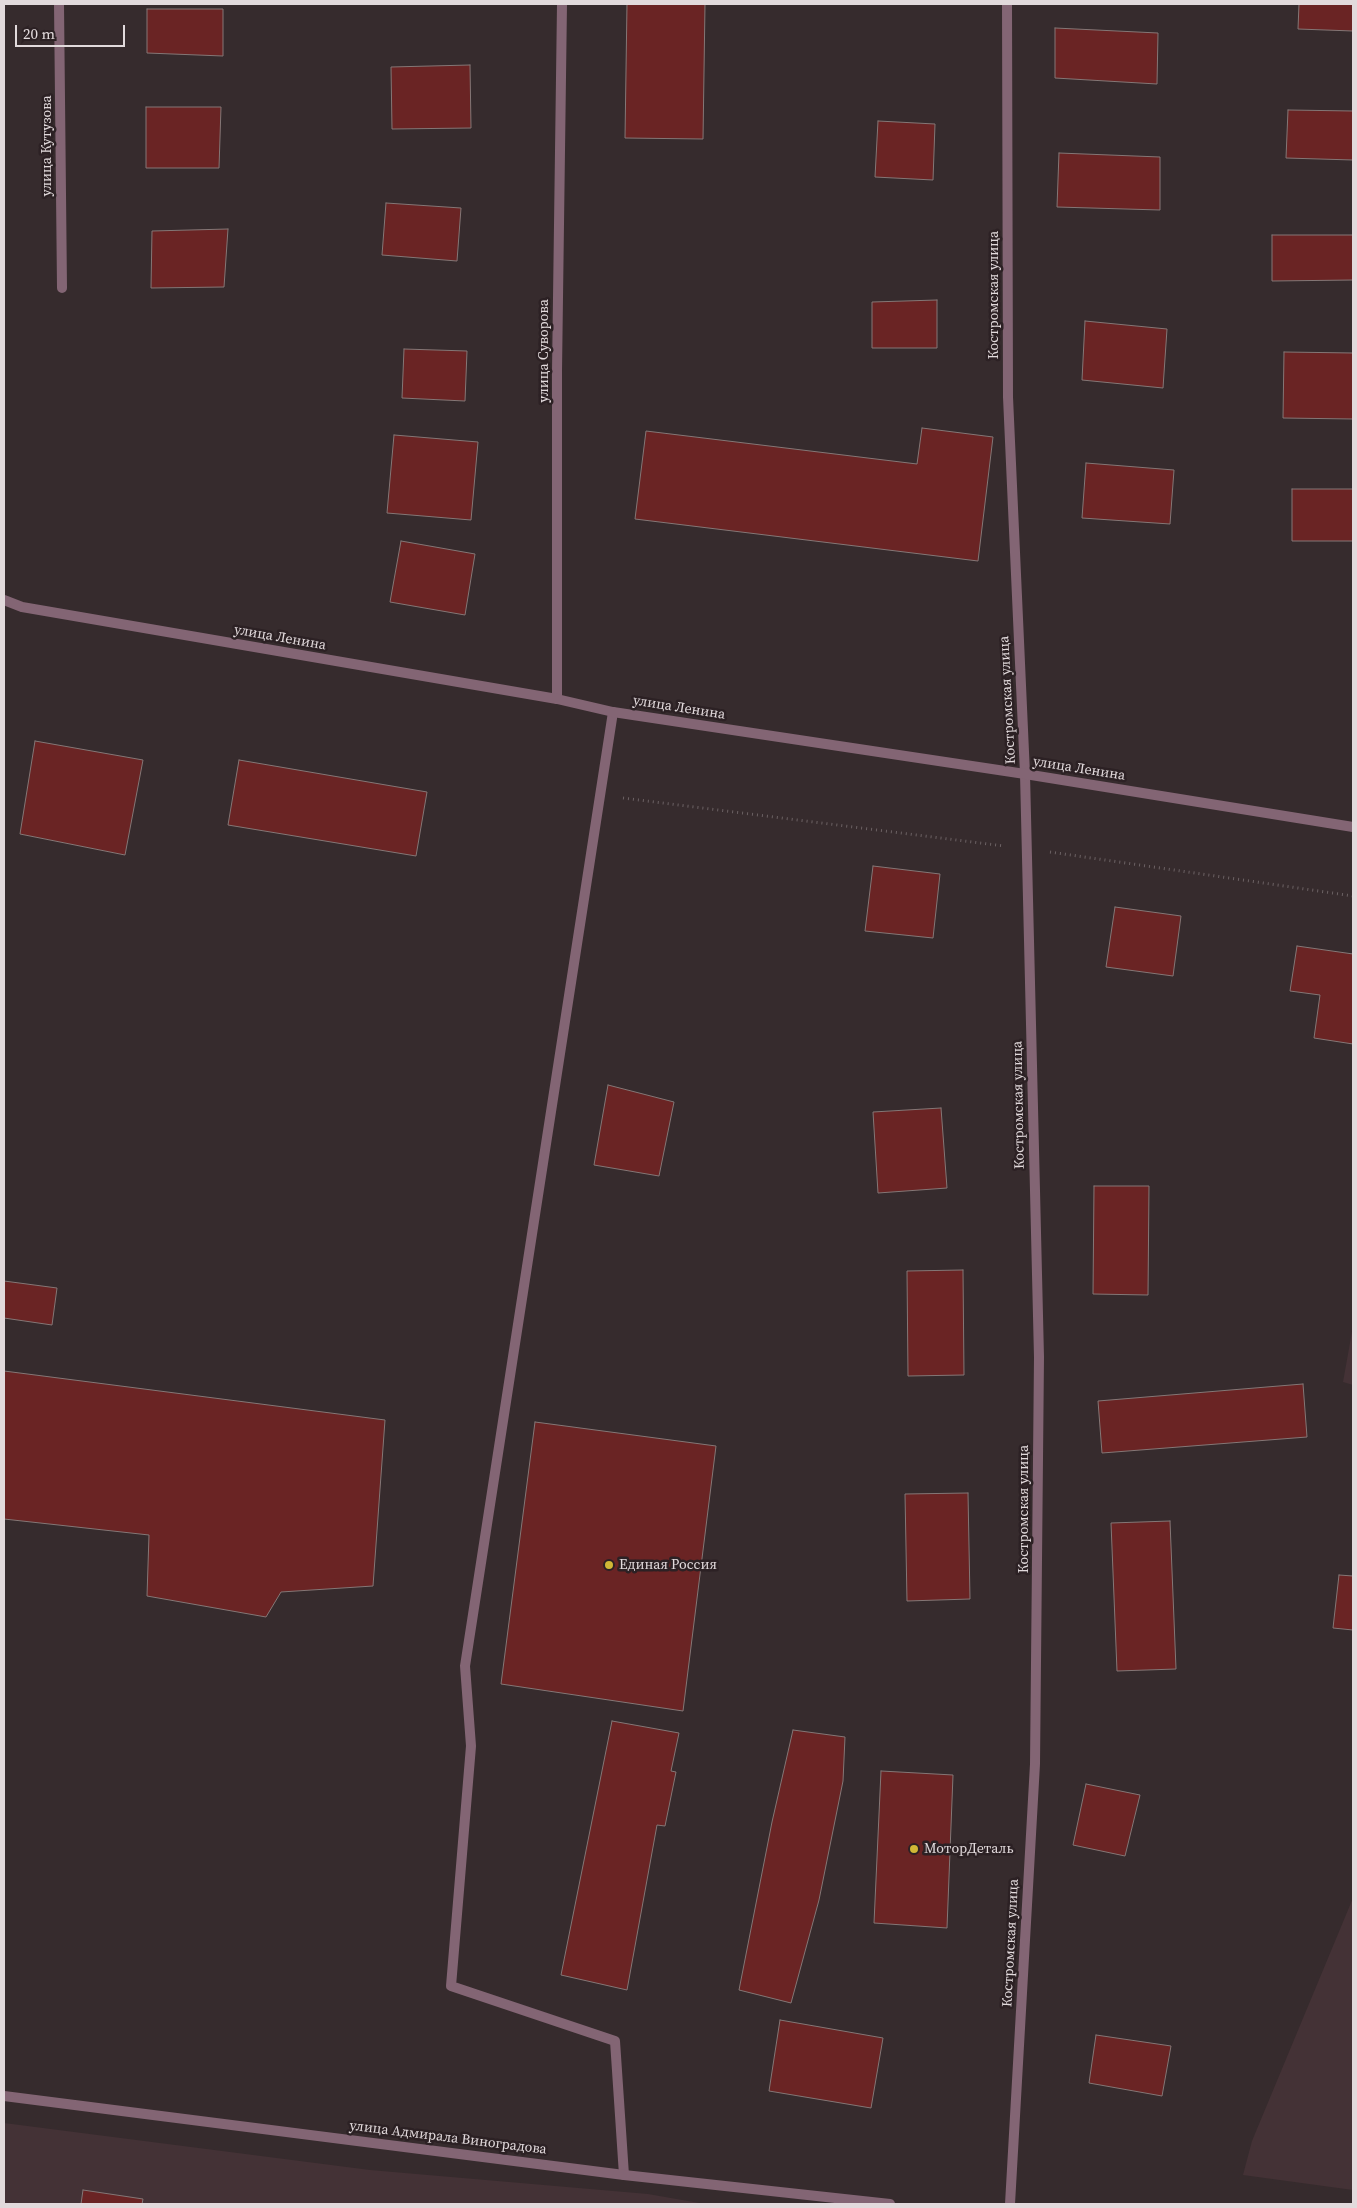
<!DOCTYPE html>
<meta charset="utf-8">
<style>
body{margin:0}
#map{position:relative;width:1357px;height:2208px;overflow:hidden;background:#362b2d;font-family:"Source Serif 4",serif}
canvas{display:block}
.frame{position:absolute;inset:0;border:5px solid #e2dadc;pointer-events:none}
.scale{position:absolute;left:15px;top:25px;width:110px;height:22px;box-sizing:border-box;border:2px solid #e2dadc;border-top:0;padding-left:6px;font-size:15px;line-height:18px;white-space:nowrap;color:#e2dadc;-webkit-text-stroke:4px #2c2124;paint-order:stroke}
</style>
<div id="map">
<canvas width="1357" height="2208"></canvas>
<div class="frame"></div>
<div class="scale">20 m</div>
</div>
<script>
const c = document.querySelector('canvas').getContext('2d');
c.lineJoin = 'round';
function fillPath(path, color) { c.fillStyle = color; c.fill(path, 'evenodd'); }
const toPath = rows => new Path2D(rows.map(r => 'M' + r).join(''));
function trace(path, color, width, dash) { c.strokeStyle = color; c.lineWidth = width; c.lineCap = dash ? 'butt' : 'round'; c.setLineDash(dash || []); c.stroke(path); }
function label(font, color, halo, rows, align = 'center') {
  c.font = font + ' "Source Serif 4",serif'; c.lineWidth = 5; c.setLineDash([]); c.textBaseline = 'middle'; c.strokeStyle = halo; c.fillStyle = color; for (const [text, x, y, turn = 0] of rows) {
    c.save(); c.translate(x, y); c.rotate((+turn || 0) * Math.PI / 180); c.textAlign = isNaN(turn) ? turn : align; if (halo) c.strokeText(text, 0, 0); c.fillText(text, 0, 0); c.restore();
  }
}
fillPath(toPath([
 [1353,1326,1353,1385,1343,1382],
 [1353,1898,1353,2190,1243,2175,1252,2141],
 [4,2123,370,2170,648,2194,705,2204,4,2204]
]), '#443236');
const building = toPath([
 [627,4,705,4,703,139,625,138,627,4],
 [1299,4,1353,4,1353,31,1298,29,1299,4],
 [147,9,223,9,223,56,147,53,147,9],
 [1055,28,1158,33,1157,84,1055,78,1055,28],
 [470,65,471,128,392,129,391,67,470,65],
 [146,107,221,107,219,168,146,168,146,107],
 [1288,110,1353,111,1353,160,1286,158,1288,110],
 [878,121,935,124,933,180,875,177,878,121],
 [1059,153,1160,157,1160,210,1057,207,1059,153],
 [386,203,461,208,457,261,382,255,386,203],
 [228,229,224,287,151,288,152,231,228,229],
 [1272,235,1353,235,1353,280,1272,281,1272,235],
 [937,300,937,348,872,348,872,302,937,300],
 [1085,321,1167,329,1163,388,1082,380,1085,321],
 [404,349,467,351,465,401,402,398,404,349],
 [1284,352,1353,353,1353,419,1283,418,1284,352],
 [922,428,993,437,978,561,635,519,646,431,917,464,922,428],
 [394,435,478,442,471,520,387,513,394,435],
 [1086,463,1174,470,1170,524,1082,518,1086,463],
 [1292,489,1353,489,1353,541,1292,541,1292,489],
 [401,541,475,554,465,615,390,602,401,541],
 [35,741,143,760,125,855,20,834,35,741],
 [239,760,427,792,416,856,228,825,239,760],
 [873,866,940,874,933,938,865,931,873,866],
 [1115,907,1181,916,1173,976,1106,967,1115,907],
 [1297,946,1353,954,1353,1044,1314,1038,1320,995,1290,991,1297,946],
 [608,1085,674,1102,659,1176,594,1165,608,1085],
 [941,1108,947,1188,878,1193,873,1112,941,1108],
 [1094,1186,1149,1186,1148,1295,1093,1294,1094,1186],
 [963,1270,964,1375,908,1376,907,1271,963,1270],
 [4,1281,57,1288,52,1325,4,1318,4,1281],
 [4,1371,385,1420,373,1586,281,1592,266,1617,147,1596,149,1535,4,1519,4,1371],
 [1303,1384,1307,1437,1102,1453,1098,1401,1303,1384],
 [535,1422,716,1446,683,1711,501,1684,535,1422],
 [968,1493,970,1599,907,1601,905,1494,968,1493],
 [1170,1521,1176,1669,1117,1671,1111,1523,1170,1521],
 [1339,1575,1353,1576,1353,1630,1333,1628,1339,1575],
 [612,1721,679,1733,671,1771,676,1772,665,1826,657,1825,627,1990,561,1975,612,1721],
 [793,1730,845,1737,843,1781,819,1900,791,2003,739,1990,772,1822,793,1730],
 [881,1771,953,1775,947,1928,874,1923,881,1771],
 [1086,1784,1140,1795,1125,1856,1073,1845,1086,1784],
 [780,2020,883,2038,871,2108,769,2091,780,2020],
 [1096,2035,1171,2046,1162,2096,1089,2083,1096,2035],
 [83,2190,143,2199,142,2204,81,2204,83,2190]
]);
fillPath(building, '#6a2424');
trace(building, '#847776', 1);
trace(toPath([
 [623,798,1004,846],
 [1050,852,1353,896]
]), '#6c6264', 3, [1, 4]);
trace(toPath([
 [613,712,465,1666,471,1746,451,1986,615,2041,624,2175]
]), '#836574', 10);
trace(toPath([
 [59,4,62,288],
 [1007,4,1008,397,1025,774,1039,1357,1035,1764,1010,2204],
 [557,699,557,371,562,4]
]), '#836574', 10);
trace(toPath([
 [4,600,22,607,557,699,613,712,1025,774,1353,827],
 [4,2096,624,2175,890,2204]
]), '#836574', 10);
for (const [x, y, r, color] of [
 [609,1565,5,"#d1b736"],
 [914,1849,5,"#d1b736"]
]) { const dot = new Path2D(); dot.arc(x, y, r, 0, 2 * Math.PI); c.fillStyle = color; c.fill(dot); trace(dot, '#2c2124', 2); }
label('14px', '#e2dadc', '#2c2124', [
 ["улица Кутузова",47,146,-90],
 ["Костромская улица",994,295,-90],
 ["улица Суворова",544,351,-90],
 ["улица Ленина",280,638,10],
 ["Костромская улица",1008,700,-93],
 ["улица Ленина",679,708,9],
 ["улица Ленина",1079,769,9],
 ["Костромская улица",1019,1105,-91],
 ["Костромская улица",1024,1509,-90],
 ["Костромская улица",1011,1943,-87],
 ["улица Адмирала Виноградова",448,2138,7]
]);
label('14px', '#e2dadc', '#2c2124', [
 ["Единая Россия",619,1565],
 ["МоторДеталь",924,1849]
], 'left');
</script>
